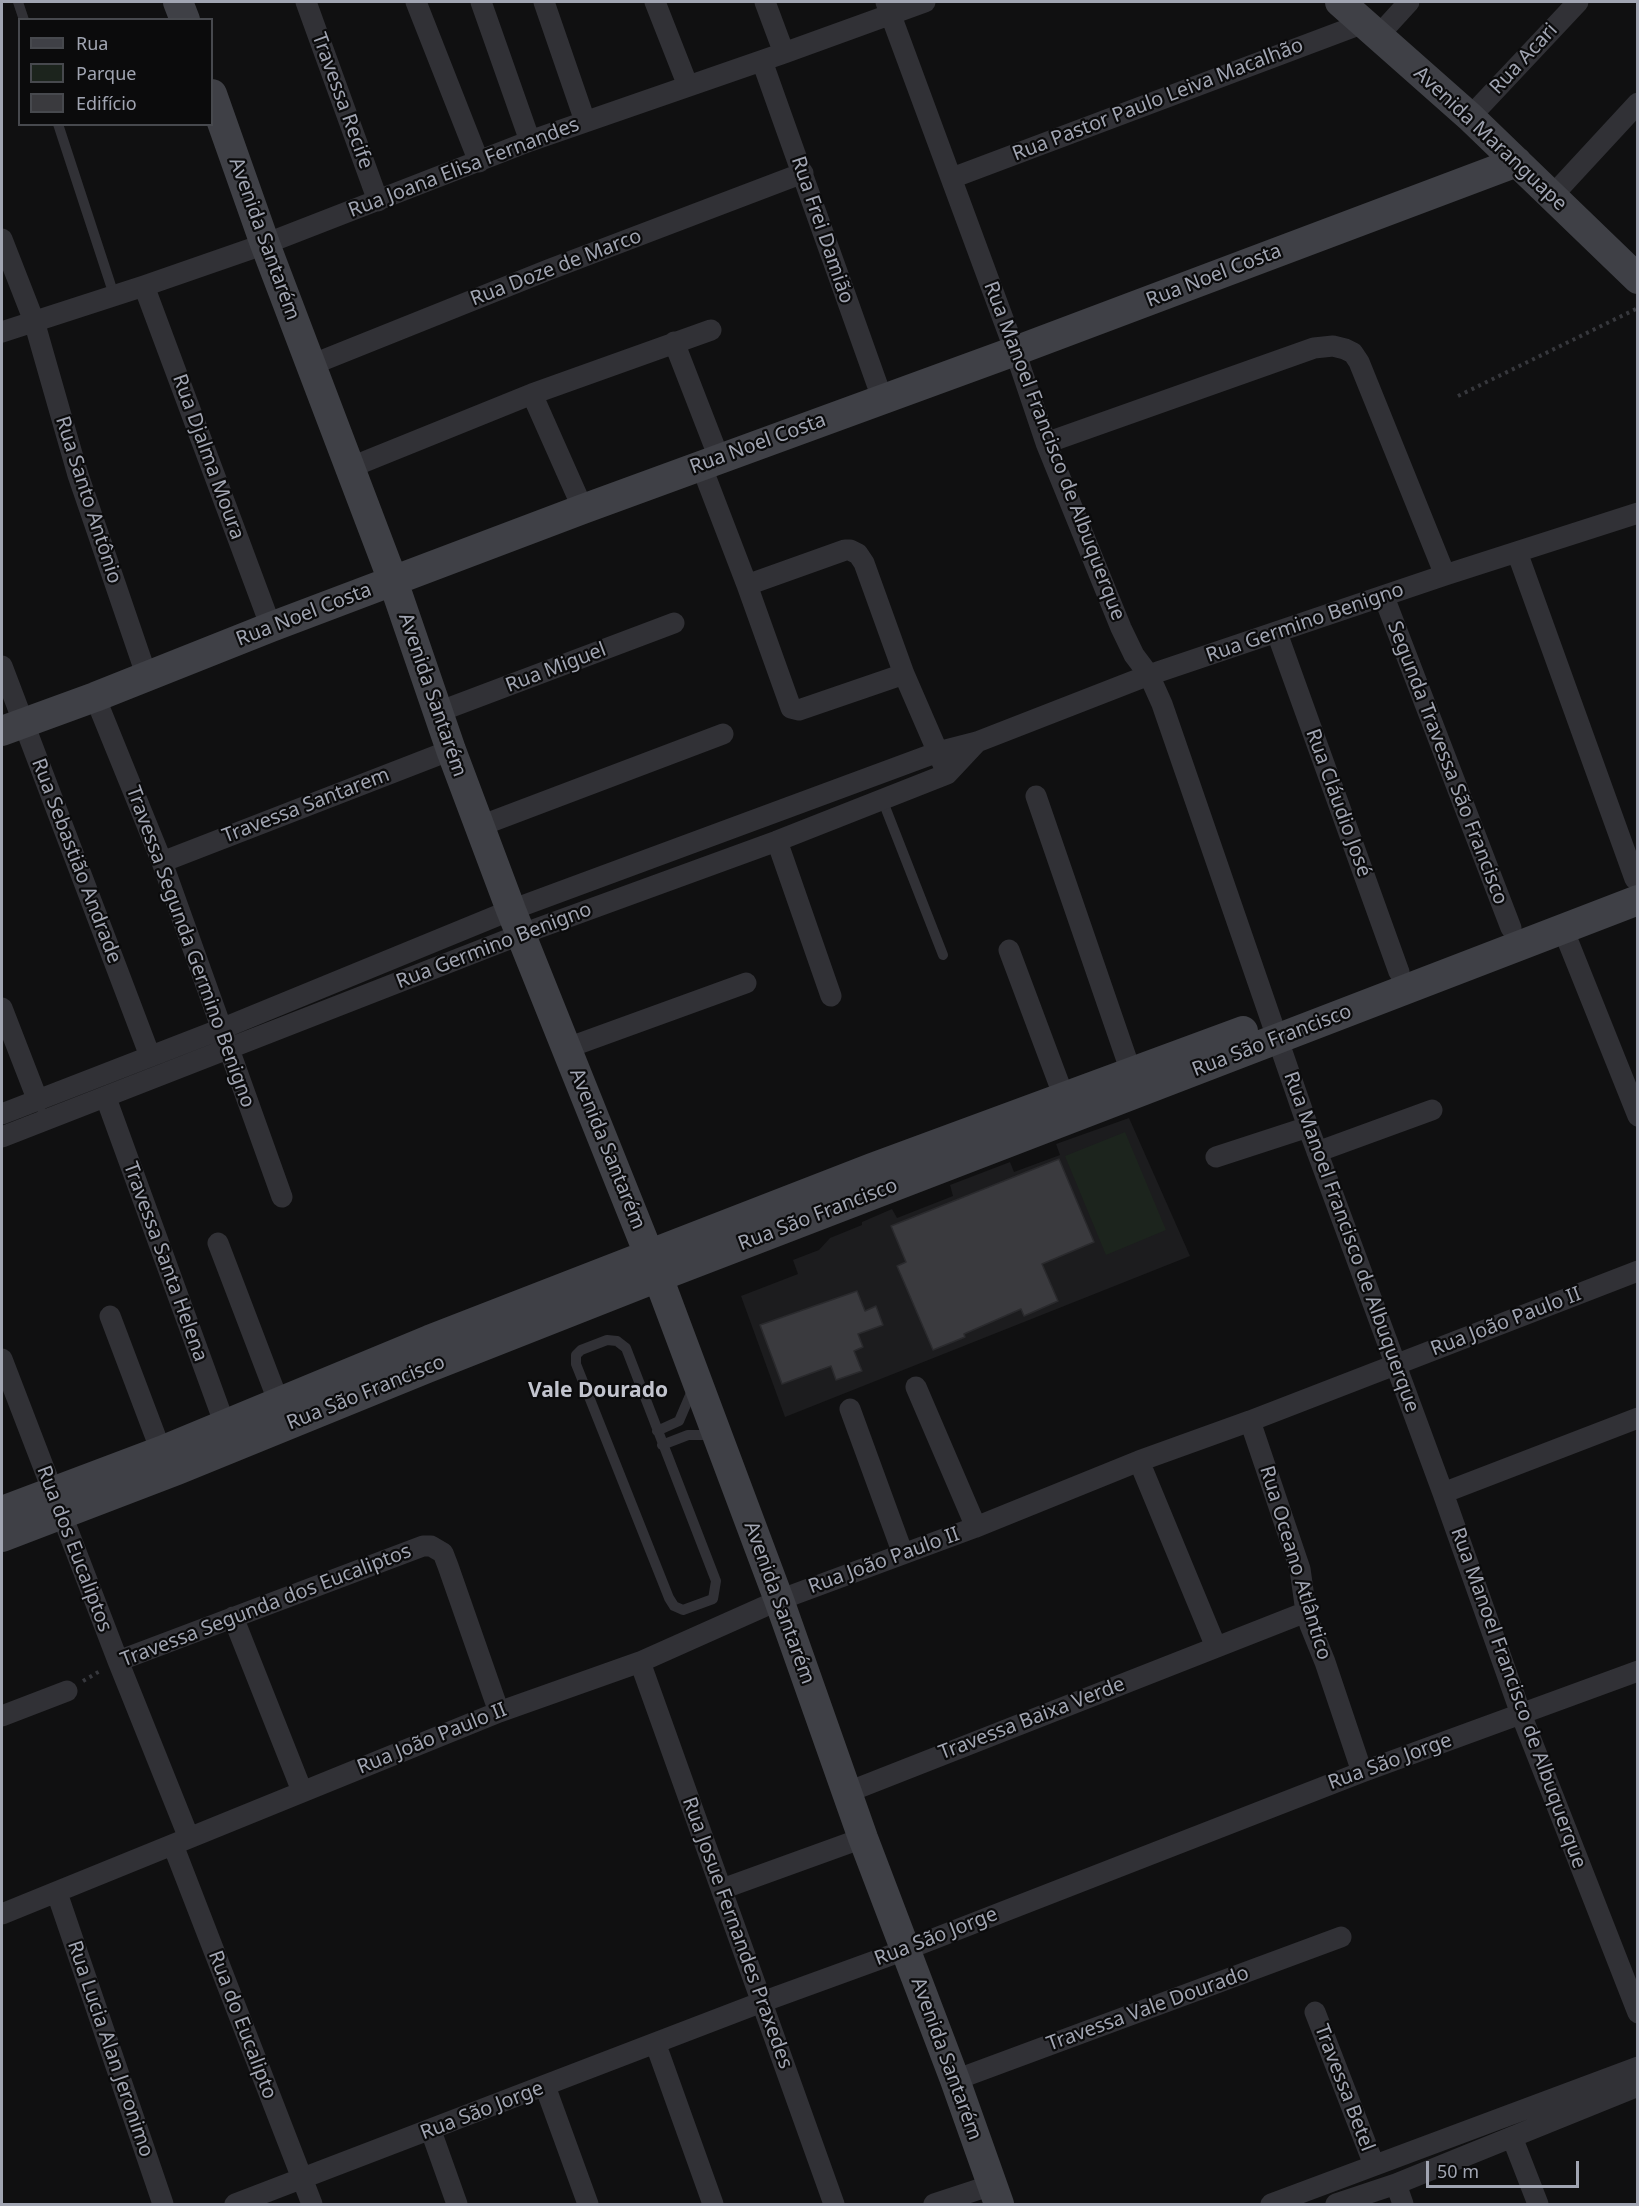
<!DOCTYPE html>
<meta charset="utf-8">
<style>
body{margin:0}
#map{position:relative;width:1639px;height:2206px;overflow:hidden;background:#101011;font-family:"Noto Sans",sans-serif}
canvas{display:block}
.frame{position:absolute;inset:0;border:3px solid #a1a5b2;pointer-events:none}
.legend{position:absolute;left:18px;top:18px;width:195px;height:108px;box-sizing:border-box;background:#0b0b0c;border:2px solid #47494e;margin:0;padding:8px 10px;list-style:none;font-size:18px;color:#a1a5b2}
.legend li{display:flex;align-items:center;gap:12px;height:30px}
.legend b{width:30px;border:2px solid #47494e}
.scale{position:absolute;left:1426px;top:2161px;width:153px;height:27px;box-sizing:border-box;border:3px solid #a1a5b2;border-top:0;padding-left:8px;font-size:18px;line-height:21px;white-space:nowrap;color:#a1a5b2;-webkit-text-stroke:4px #0b0b0c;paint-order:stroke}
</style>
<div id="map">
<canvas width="1639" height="2206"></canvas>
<div class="frame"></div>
<ul class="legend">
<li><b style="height:8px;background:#3f4046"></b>Rua</li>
<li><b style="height:16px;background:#1c241d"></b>Parque</li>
<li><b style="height:16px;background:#3a3a3e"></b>Edifício</li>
</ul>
<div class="scale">50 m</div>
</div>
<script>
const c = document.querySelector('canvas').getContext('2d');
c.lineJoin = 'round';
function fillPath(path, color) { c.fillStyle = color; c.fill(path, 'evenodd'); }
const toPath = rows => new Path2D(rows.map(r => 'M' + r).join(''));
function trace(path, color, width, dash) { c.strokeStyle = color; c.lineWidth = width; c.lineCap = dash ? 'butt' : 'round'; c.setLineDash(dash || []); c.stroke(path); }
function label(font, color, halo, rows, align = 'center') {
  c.font = font + ' "Noto Sans",sans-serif'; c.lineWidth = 4.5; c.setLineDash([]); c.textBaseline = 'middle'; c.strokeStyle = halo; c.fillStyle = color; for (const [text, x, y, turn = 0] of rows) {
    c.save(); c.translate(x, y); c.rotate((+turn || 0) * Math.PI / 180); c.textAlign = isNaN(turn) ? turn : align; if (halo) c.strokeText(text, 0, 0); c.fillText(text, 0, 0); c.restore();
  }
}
fillPath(toPath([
 [1129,1118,1190,1256,785,1417,741,1296,798,1274,793,1260,819,1250,830,1238,862,1225,862,1222,892,1209,897,1218,953,1196,950,1185,1010,1162,1014,1172,1060,1155,1056,1144]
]), '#1c1c1e');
fillPath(toPath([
 [1125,1132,1166,1230,1106,1255,1065,1156]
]), '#1c241d');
const building = toPath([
 [1059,1159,1094,1242,1042,1264,1058,1301,1024,1316,1021,1309,964,1334,965,1337,933,1350,897,1266,906,1262,891,1226,1059,1159],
 [857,1291,865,1311,876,1306,883,1325,858,1334,863,1347,854,1351,862,1371,836,1380,831,1366,782,1384,760,1325,857,1291]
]);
fillPath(building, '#3a3a3e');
trace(building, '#2a2a2d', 1.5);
trace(toPath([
 [1458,396,1638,308],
 [83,1681,100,1671]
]), '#37383d', 4, [3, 4.5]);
trace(toPath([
 [18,2,24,20],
 [58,124,114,295],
 [882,799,943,955],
 [607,1340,617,1341,626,1348,716,1581,713,1599,683,1610,674,1606,669,1598,576,1364,576,1355,581,1350,607,1340],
 [657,1431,679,1421,694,1386],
 [662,1445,688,1435,714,1435]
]), '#313136', 10);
trace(toPath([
 [306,2,378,201],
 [416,2,479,162],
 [481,2,530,141],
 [544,2,585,121],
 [655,2,688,86],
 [765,2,784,53],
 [886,2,1015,351,1046,443,1121,628,1134,655,1149,675,1162,704,1308,1127,1443,1493,1521,1714,1638,2013],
 [1378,36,1409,2],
 [762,61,882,398],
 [1470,117,1578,2],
 [952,178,1364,23],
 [1552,196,1638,103],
 [2,239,34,321,78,475,147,677],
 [144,286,271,627],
 [2,332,144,286,265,244,530,141,784,53,925,2],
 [674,342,719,458],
 [311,365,548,270,803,173],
 [532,394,583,509],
 [1046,443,1314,348,1333,346,1345,349,1353,353,1359,362,1445,575],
 [701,465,747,585,791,708,799,710,904,674],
 [349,468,532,394,711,330],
 [1517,552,1635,879],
 [747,585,845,550,850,550,858,554,864,563,904,674,943,764],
 [1384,597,1511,928],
 [1277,633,1399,972],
 [2,666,150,1056],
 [95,697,162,862,282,1197],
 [438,712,674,623],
 [1036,796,1131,1072],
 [480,826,723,734],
 [777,841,831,996],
 [162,862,451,750],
 [1563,929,1638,1116],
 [1009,950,1064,1097],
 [2,1008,38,1101],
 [567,1048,746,983],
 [106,1098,225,1425],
 [2,1114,221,1029,511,910,938,752,977,742,1149,675,1445,575,1638,513],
 [2,1137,522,934,777,841,947,774,977,742],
 [1317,1152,1432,1110],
 [1216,1157,1308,1127],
 [218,1243,279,1403],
 [110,1316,161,1451],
 [2,1359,118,1661,189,1838],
 [916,1387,976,1527],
 [850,1409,903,1554],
 [1250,1421,1300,1569,1306,1612,1310,1625,1325,1662,1362,1772],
 [1139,1461,1216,1647],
 [1443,1493,1638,1418],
 [233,1617,302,1791],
 [118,1661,423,1546,431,1546,443,1553,448,1566,499,1712],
 [640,1662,834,2204],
 [2,1716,67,1691],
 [848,1792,1306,1612],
 [173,1845,312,2204],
 [722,1889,863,1838],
 [57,1893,163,2204],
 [2,1914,499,1712,640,1662,779,1600,976,1527,1139,1461,1250,1421,1638,1271],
 [1315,2012,1374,2165],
 [656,2045,713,2204],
 [955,2080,1341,1937],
 [545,2086,588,2204],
 [431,2131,457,2204],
 [1512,2137,1538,2204],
 [1396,2184,1403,2204],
 [235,2204,762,2002,905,1950,1362,1772,1638,1671],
 [934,2204,992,2185],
 [1271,2204,1638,2067],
 [1336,2204,1396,2184,1638,2086]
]), '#313136', 21);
trace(toPath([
 [178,2,185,20],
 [1340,2,1470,117,1638,279],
 [212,94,265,244,393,581,451,750,511,910,658,1277,779,1600,863,1838,955,2080,999,2204],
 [2,731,95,697,271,627,583,509,1015,351,1517,162],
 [2,1511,161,1451,429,1340,872,1168,1243,1031],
 [2,1537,177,1470,427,1368,658,1277,1638,900]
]), '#3f4046', 30);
label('20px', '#a1a5b2', '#0b0b0c', [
 ["Rua Acari",1524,59,-47],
 ["Rua Pastor Paulo Leiva Macalhão",1158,100,-21],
 ["Travessa Recife",342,101,70],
 ["Avenida Maranguape",1490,139,43],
 ["Rua Joana Elisa Fernandes",464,168,-21],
 ["Rua Frei Damião",822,230,71],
 ["Avenida Santarém",264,239,70],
 ["Rua Doze de Marco",556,268,-21],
 ["Rua Noel Costa",1214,276,-21],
 ["Rua Noel Costa",758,444,-20],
 ["Rua Manoel Francisco de Albuquerque",1054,451,69],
 ["Rua Djalma Moura",208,457,70],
 ["Rua Santo Antônio",88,500,72],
 ["Rua Noel Costa",304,615,-21],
 ["Rua Germino Benigno",1305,623,-19],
 ["Rua Miguel",556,668,-21],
 ["Avenida Santarém",432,695,71],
 ["Segunda Travessa São Francisco",1447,763,69],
 ["Rua Cláudio José",1338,803,70],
 ["Travessa Santarem",306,806,-21],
 ["Rua Sebastião Andrade",76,861,69],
 ["Rua Germino Benigno",494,946,-21],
 ["Travessa Segunda Germino Benigno",190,947,70],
 ["Rua São Francisco",1272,1041,-21],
 ["Avenida Santarém",607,1149,68],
 ["Rua São Francisco",818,1215,-21],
 ["Rua Manoel Francisco de Albuquerque",1351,1242,70],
 ["Travessa Santa Helena",165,1262,70],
 ["Rua João Paulo II",1506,1322,-21],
 ["Rua São Francisco",366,1393,-22],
 ["Rua dos Eucaliptos",74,1549,69],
 ["Rua João Paulo II",884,1561,-20],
 ["Rua Oceano Atlântico",1295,1563,73],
 ["Avenida Santarém",779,1603,70],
 ["Travessa Segunda dos Eucaliptos",266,1606,-21],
 ["Rua Manoel Francisco de Albuquerque",1518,1698,70],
 ["Travessa Baixa Verde",1032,1719,-21],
 ["Rua João Paulo II",432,1739,-22],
 ["Rua São Jorge",1390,1762,-20],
 ["Rua Josue Fernandes Praxedes",737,1933,70],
 ["Rua São Jorge",936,1937,-21],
 ["Travessa Vale Dourado",1148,2009,-20],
 ["Rua do Eucalipto",242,2025,69],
 ["Rua Lucia Alan Jeronimo",110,2049,71],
 ["Avenida Santarém",946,2059,70],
 ["Travessa Betel",1344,2088,69],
 ["Rua São Jorge",482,2111,-21]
]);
label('bold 21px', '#c2c4ce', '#0b0b0c', [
 ["Vale Dourado",598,1391]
]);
</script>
